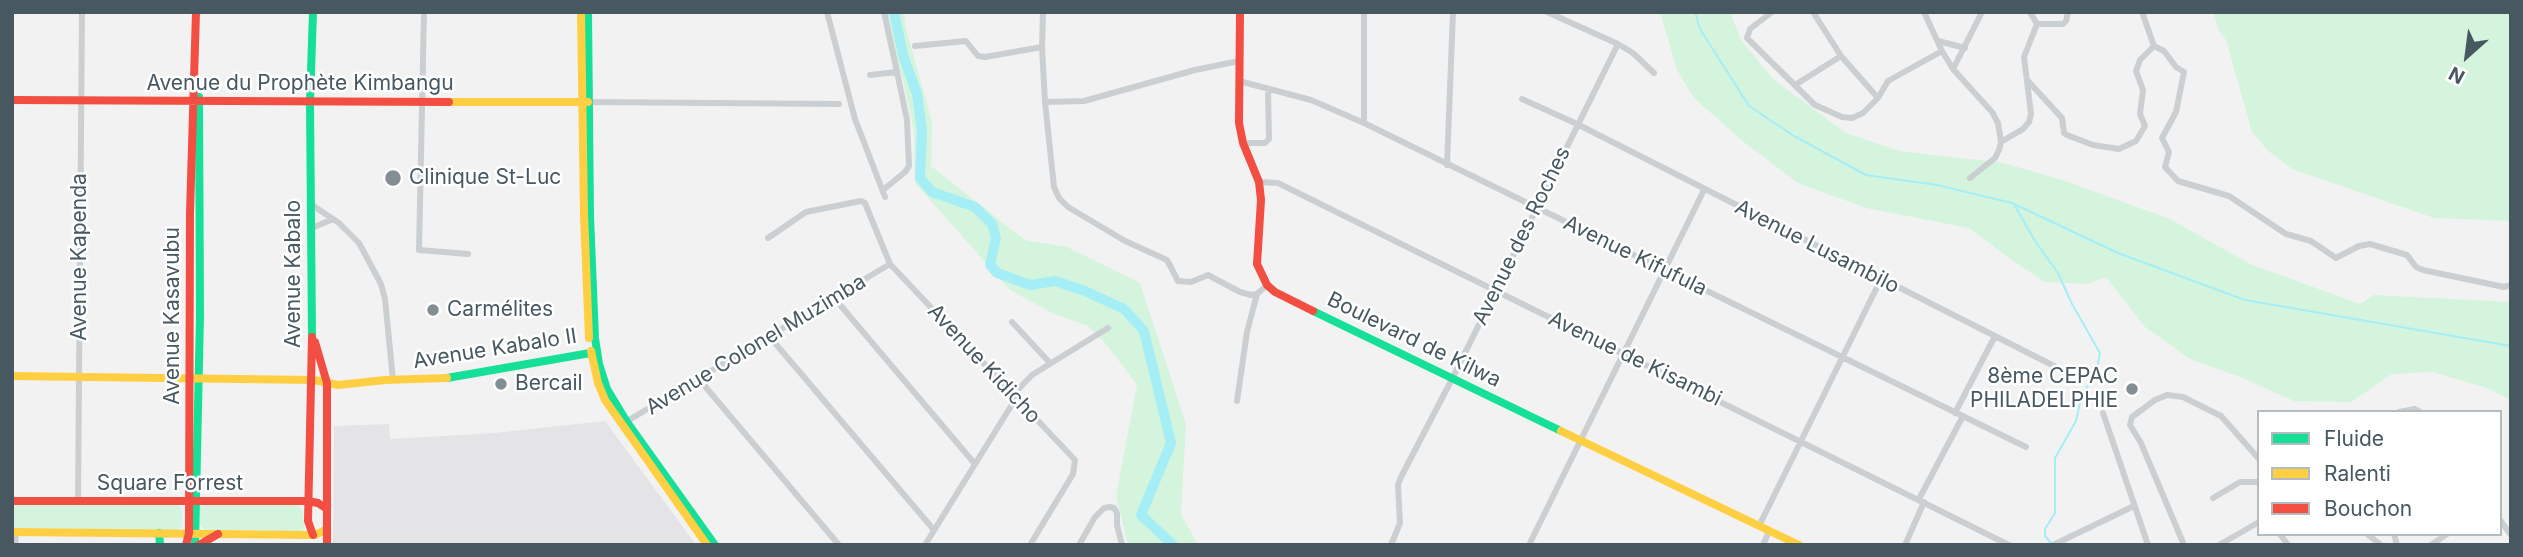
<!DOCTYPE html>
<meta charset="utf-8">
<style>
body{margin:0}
#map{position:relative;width:2523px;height:557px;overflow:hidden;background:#f3f2f2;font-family:Inter,sans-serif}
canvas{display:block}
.frame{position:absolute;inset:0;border:14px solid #475861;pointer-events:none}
.legend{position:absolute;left:2257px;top:410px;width:245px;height:126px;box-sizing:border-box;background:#fff;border:2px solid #b5bcc0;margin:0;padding:9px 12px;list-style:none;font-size:21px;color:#475861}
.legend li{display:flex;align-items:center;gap:14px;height:35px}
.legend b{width:35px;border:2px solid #b5bcc0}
.north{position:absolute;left:2432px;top:21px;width:70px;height:70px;-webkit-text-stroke:5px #fff;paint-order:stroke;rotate:208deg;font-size:19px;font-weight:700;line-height:28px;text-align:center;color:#475861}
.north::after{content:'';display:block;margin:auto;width:24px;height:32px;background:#475861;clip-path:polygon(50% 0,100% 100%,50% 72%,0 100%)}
</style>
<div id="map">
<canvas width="2523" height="557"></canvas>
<div class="frame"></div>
<ul class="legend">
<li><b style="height:9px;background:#16e098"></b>Fluide</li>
<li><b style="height:9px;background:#ffcf43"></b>Ralenti</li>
<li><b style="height:9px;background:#f24e42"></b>Bouchon</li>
</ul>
<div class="north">N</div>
</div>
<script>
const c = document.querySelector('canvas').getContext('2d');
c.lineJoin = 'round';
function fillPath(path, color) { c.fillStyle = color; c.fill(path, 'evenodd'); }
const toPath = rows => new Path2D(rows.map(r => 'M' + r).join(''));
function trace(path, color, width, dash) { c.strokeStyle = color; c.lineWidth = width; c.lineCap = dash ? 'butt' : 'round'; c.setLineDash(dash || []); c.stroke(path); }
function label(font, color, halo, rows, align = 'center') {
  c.font = font + ' Inter,sans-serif'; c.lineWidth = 5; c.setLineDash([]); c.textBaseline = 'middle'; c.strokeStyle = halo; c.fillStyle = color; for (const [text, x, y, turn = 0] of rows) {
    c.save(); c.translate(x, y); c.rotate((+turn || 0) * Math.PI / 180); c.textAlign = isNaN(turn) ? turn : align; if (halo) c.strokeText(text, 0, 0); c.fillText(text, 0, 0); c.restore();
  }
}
fillPath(toPath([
 [605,421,696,545,333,545,334,426,389,424,390,439,495,433]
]), '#e4e3e5');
fillPath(toPath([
 [886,12,904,12,905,25,932,122,931,166,1025,240,1067,247,1140,283,1186,424,1181,514,1198,545,1131,545,1127,541,1116,496,1137,385,1135,382,1106,344,1088,326,1054,314,1010,290,915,183,914,132,903,80,887,32],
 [1660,12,1730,12,1741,40,1774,80,1846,133,1899,151,2004,163,2065,181,2170,219,2250,264,2360,304,2374,295,2511,302,2511,400,2487,388,2432,372,2392,374,2351,402,2294,401,2240,377,2190,359,2145,327,2106,277,2087,284,2045,282,2013,261,1969,228,1866,208,1798,183,1745,143,1694,98,1677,70],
 [2213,12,2511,12,2511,221,2434,218,2292,169,2267,150,2252,132,2226,40,2219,31],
 [12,503,177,504,182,509,182,526,178,531,12,528],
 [205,504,298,505,303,510,304,528,299,531,205,530,200,525,200,507]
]), '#d5f4dd');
trace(toPath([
 [1695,12,1700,29,1749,106,1794,136,1866,175,1937,185,2012,203,2118,253,2245,300,2511,346],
 [2015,206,2035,241,2058,273,2072,304,2100,353,2096,374,2082,394,2076,421,2055,458,2055,513,2045,529,2045,536,2052,544]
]), '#a6eef6', 2);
trace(toPath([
 [894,12,903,55,917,94,922,131,920,178,932,192,975,207,992,224,996,238,990,265,997,273,1030,285,1055,281,1085,291,1124,309,1144,331,1171,443,1141,515,1173,545]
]), '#a6eef6', 10);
trace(toPath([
 [424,12,419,250,468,254],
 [827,12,855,119,885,197],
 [1043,12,1042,47,1045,102,1054,187,1059,198,1068,207,1125,241,1167,260,1178,281,1191,282,1208,275,1240,292,1251,295,1257,294,1267,285],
 [1547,12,1618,44,1633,53,1654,73],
 [1772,12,1750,29,1747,38,1815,105,1842,117,1852,118,1863,113,1878,98,1888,81,1942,51],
 [1813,12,1841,56,1878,98],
 [1924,12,1942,51,1953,69,1992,112,1998,123,2001,142,1999,150,1995,158,1970,178],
 [2030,12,2037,24],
 [2142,12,2154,46,2164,51,2176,67,2184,72,2176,112,2162,138,2169,152,2165,167,2178,181,2229,196,2286,234,2311,241,2336,258,2359,246,2370,244,2407,255,2416,267,2423,270,2504,287,2511,285],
 [2037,24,2063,24,2066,21,2068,12],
 [1938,41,1965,48],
 [915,46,966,41,978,56,985,57,1042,47],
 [1953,69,1982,12],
 [870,75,897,72,884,12],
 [1239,81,1311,100,1364,123,2026,447],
 [2028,81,2062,118,2064,133,2067,135,2093,145,2119,149,2136,141,2145,126,2140,114,2143,90,2136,71,2140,60,2154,46],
 [1795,85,1841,56],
 [1522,99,1577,124,2058,368],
 [588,102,839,104],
 [1045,102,1084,101,1195,70,1239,61],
 [1364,123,1364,12],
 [2001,142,2023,129,2029,122,2031,114,2024,57,2037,24],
 [1243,143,1265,143,1269,139,1268,89],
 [1447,165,1453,12],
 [1259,182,1278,183,2009,545],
 [883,190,905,172,909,166,907,120,897,72],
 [312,205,339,223,359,243,381,284,385,299,393,380],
 [312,228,333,219],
 [768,238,806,212,861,201,865,203,890,264,1075,460,1073,474,1030,545],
 [835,299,975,464],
 [1012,322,1050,363],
 [769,336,934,530],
 [698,378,839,545],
 [1013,395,1032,375,1108,328],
 [1237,401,1247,332,1257,294],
 [2399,412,2415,409,2420,412],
 [1955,413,1995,336],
 [2103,413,2148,545],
 [624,423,890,264],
 [2213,498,2240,482,2259,482],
 [1919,499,1963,416],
 [78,501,82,12],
 [2500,520,2511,535],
 [1759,526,1881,279],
 [2280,534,2288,545],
 [2367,534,2381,545],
 [2394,534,2397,545],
 [15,545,16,532],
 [925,545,1016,398],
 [1079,545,1095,517,1104,508,1110,507,1114,508,1117,513,1117,525,1122,545],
 [1391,545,1400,523,1398,485,1401,477,1452,379,1618,44],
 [1529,545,1704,190],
 [1763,545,1769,531],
 [1905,545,1924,502],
 [2053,545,2134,506],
 [2184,545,2141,443,2130,425,2132,417,2155,400,2167,395,2183,397,2221,416,2259,459],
 [2219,545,2259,522],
 [2431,545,2447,534]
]), '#cbcfd2', 6);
trace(toPath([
 [588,12,590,216,595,338,599,364,607,389,627,422,715,545],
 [1313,311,1561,431],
 [312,337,310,102,313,12],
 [447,378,596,352],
 [159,533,160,545],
 [195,545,200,316,199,97]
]), '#16e098', 8);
trace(toPath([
 [581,12,584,215,589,338],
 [449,102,588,102],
 [591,351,598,383,605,400,707,545],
 [12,376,314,380,338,385,385,380,447,378],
 [1561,431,1799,545],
 [12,532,315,535,327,529]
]), '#ffcf43', 8);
trace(toPath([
 [1240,12,1239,123,1243,143,1259,182,1261,200,1257,264,1267,285,1275,292,1313,311],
 [12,100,449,102],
 [312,337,308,521,313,535],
 [315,342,327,383,327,545],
 [12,501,308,501,318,503,327,509],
 [186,545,189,533,190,213,196,12],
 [199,545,218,534]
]), '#f24e42', 8);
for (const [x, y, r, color] of [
 [393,178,9,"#838e94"],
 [433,310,7,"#838e94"],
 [501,384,7,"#838e94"],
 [2132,389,7,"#838e94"]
]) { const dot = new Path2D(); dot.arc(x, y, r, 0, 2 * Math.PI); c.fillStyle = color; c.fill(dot); trace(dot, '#fff', 2.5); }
label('21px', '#475861', '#fff', [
 ["Avenue du Prophète Kimbangu",300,84],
 ["Avenue des Roches",1522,236,-64],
 ["Avenue Lusambilo",1817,247,27],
 ["Avenue Kifufula",1635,256,26],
 ["Avenue Kapenda",80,257,-90],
 ["Avenue Kabalo",294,274,-90],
 ["Avenue Kasavubu",173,316,-90],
 ["Boulevard de Kilwa",1414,340,26],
 ["Avenue Colonel Muzimba",756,345,-31],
 ["Avenue Kabalo II",495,349,-9],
 ["Avenue de Kisambi",1635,359,26],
 ["Avenue Kidicho",984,364,47],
 ["Square Forrest",170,484]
]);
label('21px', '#475861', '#fff', [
 ["Clinique St-Luc",409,178],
 ["Carmélites",447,310],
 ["8ème CEPAC",2118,377,"right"],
 ["PHILADELPHIE",2118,401,"right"],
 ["Bercail",515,384]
], 'left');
</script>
